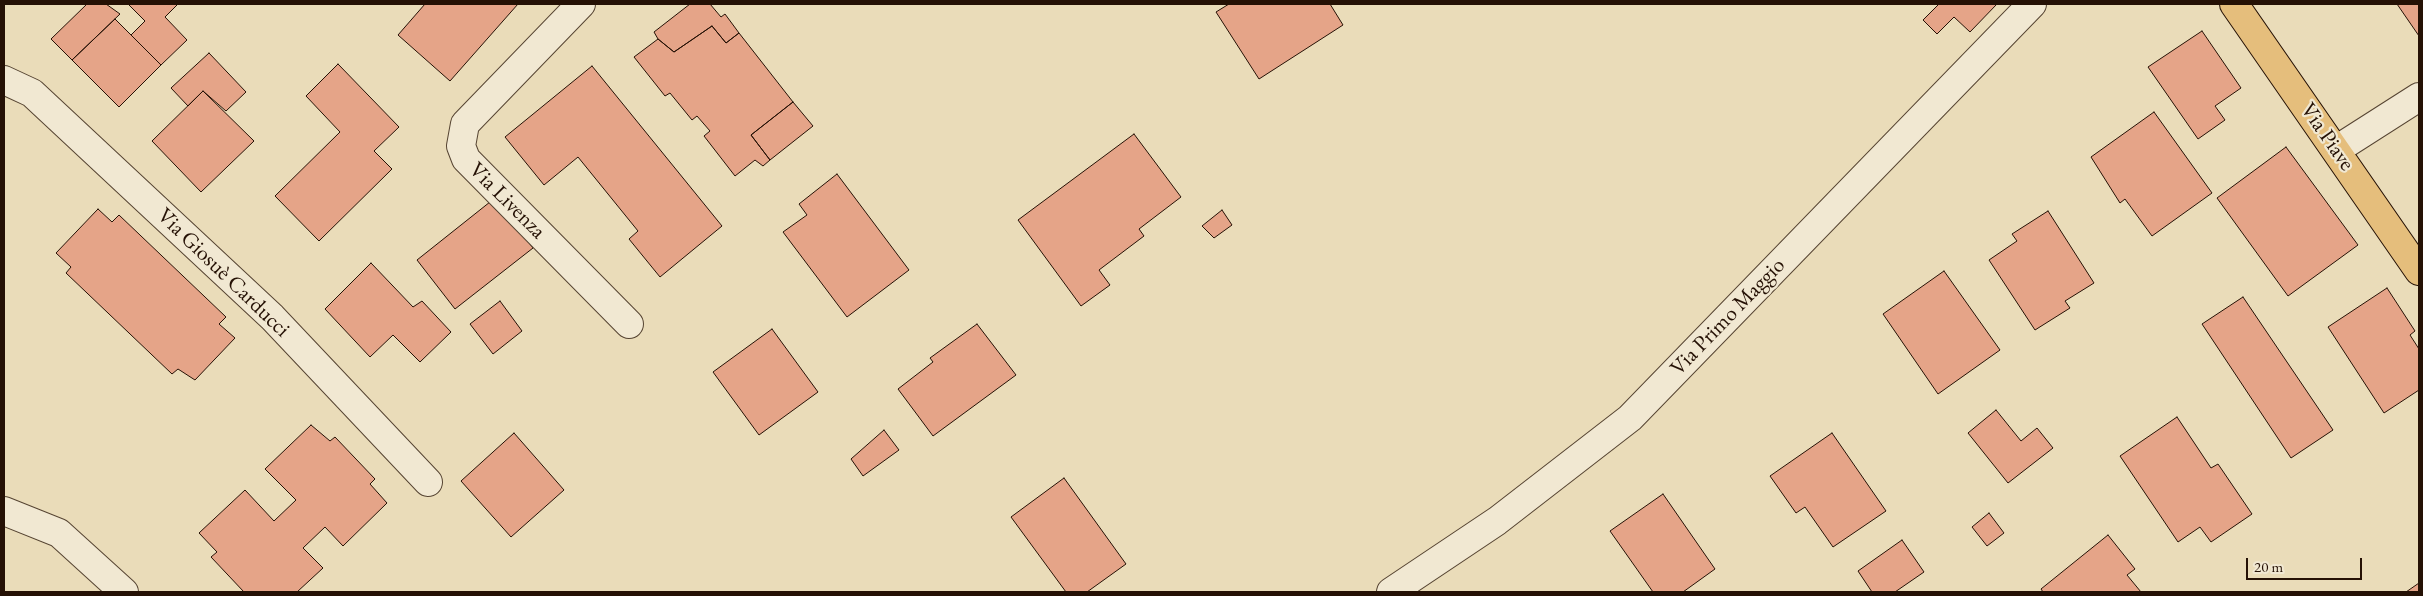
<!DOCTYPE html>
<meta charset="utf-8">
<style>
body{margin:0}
#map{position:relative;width:2423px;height:596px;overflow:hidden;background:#eadcb9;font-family:"EB Garamond",serif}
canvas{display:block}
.frame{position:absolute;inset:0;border:5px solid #251105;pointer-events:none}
.scale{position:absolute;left:2246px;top:558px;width:116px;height:22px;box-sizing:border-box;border:2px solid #251105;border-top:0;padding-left:6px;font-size:15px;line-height:18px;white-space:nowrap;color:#251105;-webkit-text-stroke:4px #f1e8d2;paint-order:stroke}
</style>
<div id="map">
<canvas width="2423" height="596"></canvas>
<div class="frame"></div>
<div class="scale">20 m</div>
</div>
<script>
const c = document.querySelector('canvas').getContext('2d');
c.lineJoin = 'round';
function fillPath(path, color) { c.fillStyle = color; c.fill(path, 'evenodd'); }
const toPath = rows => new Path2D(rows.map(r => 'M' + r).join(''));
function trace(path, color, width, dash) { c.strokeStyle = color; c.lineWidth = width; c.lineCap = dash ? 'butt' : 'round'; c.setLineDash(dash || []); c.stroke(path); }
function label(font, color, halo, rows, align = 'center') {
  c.font = font + ' "EB Garamond",serif'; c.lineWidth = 4.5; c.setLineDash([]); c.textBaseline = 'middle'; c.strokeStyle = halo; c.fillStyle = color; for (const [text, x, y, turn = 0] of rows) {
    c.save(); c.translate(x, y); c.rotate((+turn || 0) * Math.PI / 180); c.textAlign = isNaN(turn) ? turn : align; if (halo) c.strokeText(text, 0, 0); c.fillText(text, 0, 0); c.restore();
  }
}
const building = toPath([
 [87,4,106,4,120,14,72,60,51,39,87,4],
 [128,4,178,4,165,17,187,40,161,65,131,35,145,21,128,4],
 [425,4,518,4,450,81,398,35,425,4],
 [690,4,710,4,721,17,725,14,739,33,726,43,712,26,674,52,658,39,654,32,690,4],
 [1229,4,1330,4,1343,25,1259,79,1216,12,1229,4],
 [1939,4,1997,4,1970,32,1954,17,1937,34,1923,20,1939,4],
 [2397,4,2419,4,2419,36,2397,4],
 [115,19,161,65,119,107,72,60,115,19],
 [712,26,726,43,739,33,793,102,751,135,770,160,763,166,755,160,735,176,704,136,710,131,697,116,692,120,670,93,665,96,634,57,658,39,674,52,712,26],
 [2202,31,2241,88,2215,106,2225,120,2198,139,2148,67,2202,31],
 [209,53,246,92,226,111,203,91,188,106,171,88,209,53],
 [338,64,399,127,374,151,392,169,319,241,275,196,340,132,306,96,338,64],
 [592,66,722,226,660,277,629,239,638,231,578,157,544,185,505,137,592,66],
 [203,91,254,141,201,192,152,141,203,91],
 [793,102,813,126,770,160,751,135,793,102],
 [2154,112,2212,193,2152,236,2125,199,2120,203,2091,157,2154,112],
 [1134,134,1181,197,1139,229,1144,236,1099,270,1110,285,1081,306,1018,220,1134,134],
 [2286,147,2358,245,2288,296,2217,198,2286,147],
 [837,174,909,270,847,317,783,232,807,215,799,204,837,174],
 [495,198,533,248,455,309,417,260,495,198],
 [98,209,112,222,119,215,226,317,219,324,235,338,195,380,178,369,172,374,66,273,71,267,56,253,98,209],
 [1222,210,1232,225,1214,238,1202,226,1222,210],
 [2048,211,2094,283,2065,301,2070,308,2035,330,1989,260,2017,241,2012,234,2048,211],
 [371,263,413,307,422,301,451,332,420,362,393,335,370,357,325,309,371,263],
 [1944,271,2000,350,1938,394,1883,314,1944,271],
 [2387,288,2415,331,2410,335,2419,349,2419,390,2384,413,2328,327,2387,288],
 [2243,297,2333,430,2291,458,2202,324,2243,297],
 [500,301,522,331,493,354,470,324,500,301],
 [977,324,1016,375,933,436,898,389,933,362,930,358,977,324],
 [772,329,818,392,759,435,713,372,772,329],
 [1996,410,2021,441,2037,428,2053,448,2008,483,1968,433,1996,410],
 [2177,417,2211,468,2218,464,2252,514,2211,542,2200,527,2178,542,2120,456,2177,417],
 [311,425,330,441,335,437,375,479,370,484,387,503,343,546,325,527,303,548,323,568,297,592,244,592,211,557,217,552,199,533,245,490,274,521,296,500,265,469,311,425],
 [884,430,899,450,863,476,851,459,884,430],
 [514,433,564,490,511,537,461,481,514,433],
 [1832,433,1886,511,1833,547,1805,507,1796,513,1770,476,1832,433],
 [1064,478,1126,564,1087,592,1066,592,1011,517,1064,478],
 [1663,494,1715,569,1683,592,1653,592,1610,531,1663,494],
 [1989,513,2004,533,1987,546,1972,527,1989,513],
 [2108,535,2135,569,2127,575,2141,592,2043,592,2041,589,2108,535],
 [1902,540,1924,572,1895,592,1872,592,1858,571,1902,540],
 [2419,583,2419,592,2406,592,2419,583]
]);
fillPath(building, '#e5a488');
trace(building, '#251105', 1);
const minor = toPath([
 [581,4,465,124,461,146,466,159,629,324],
 [4,80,32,93,272,317,428,482],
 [2336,150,2419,97],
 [4,511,59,533,124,592],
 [1391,592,1497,521,1630,418,2032,4]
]);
const major = toPath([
 [2234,4,2419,271]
]);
trace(minor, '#564432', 30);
trace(major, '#251105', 30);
trace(minor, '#f1e8d2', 28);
trace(major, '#e5be7c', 28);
label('22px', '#251105', '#f1e8d2', [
 ["Via Piave",2327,137,55],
 ["Via Livenza",507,201,45],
 ["Via Giosuè Carducci",223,273,44],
 ["Via Primo Maggio",1728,317,-46]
]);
</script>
